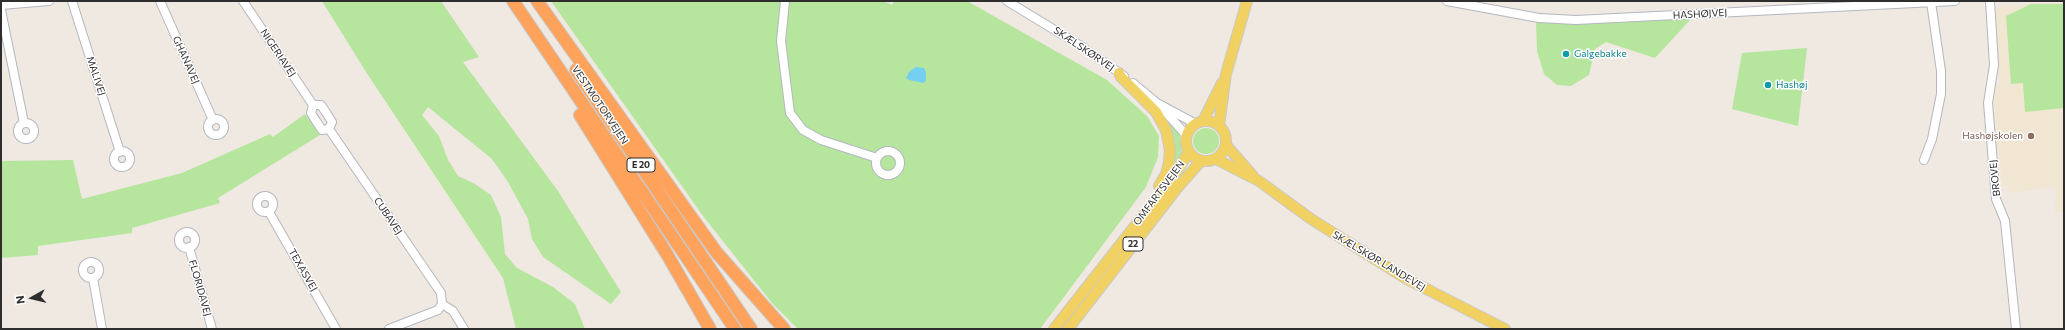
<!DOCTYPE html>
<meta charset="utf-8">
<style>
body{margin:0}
#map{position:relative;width:2065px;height:330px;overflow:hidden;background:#efe9e1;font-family:Commissioner,sans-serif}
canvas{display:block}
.frame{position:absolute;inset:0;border:2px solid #2e2e2e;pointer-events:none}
.north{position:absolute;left:12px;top:278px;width:40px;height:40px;-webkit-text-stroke:3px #fff;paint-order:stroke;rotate:262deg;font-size:11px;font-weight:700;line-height:16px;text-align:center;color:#2e2e2e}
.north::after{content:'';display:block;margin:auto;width:14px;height:18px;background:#2e2e2e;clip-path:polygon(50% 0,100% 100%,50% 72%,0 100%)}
</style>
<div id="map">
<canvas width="2065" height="330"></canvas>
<div class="frame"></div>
<div class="north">N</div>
</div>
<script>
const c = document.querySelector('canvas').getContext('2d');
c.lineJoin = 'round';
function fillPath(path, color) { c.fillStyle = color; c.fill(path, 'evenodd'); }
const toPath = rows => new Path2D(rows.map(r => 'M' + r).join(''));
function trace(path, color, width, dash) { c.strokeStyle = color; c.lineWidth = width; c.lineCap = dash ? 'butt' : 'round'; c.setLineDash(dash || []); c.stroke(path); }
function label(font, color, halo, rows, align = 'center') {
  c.font = font + ' Commissioner,sans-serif'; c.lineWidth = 3; c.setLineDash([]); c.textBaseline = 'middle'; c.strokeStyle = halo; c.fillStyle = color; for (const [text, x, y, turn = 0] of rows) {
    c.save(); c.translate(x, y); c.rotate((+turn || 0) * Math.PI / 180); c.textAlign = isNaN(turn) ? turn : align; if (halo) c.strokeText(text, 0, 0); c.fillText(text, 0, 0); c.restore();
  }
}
fillPath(toPath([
 [2064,3,2064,212,2055,212,2056,187,2009,193,2008,186,2002,186,1993,87,1993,85,2000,84,1995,11,1999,6]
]), '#f0e6d1');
fillPath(toPath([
 [322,1,441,1,479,57,463,62,558,191,621,292,611,304,543,257,532,239,528,219,508,182,492,159,428,107,422,115,439,136,448,160,458,176,475,184,491,195,501,217,505,254,517,268,553,287,575,304,585,329,516,329,503,278,366,72],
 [551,1,883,1,892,5,894,1,967,1,1107,80,1147,116,1159,136,1158,157,1146,187,1040,329,798,329,772,303,703,216],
 [2031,4,2064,4,2064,108,2025,112,2023,83,2011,84,2006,16],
 [1691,19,1655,58,1606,42,1595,49,1589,75,1571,86,1557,85,1544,74,1537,51,1536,22],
 [1807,48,1798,126,1732,109,1742,53],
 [305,114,320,135,218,198,220,203,132,228,132,233,38,246,38,255,1,258,1,161,73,160,82,199,182,173,270,134,273,137],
 [1165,115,1179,130,1182,153,1181,159,1171,176,1163,117],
 '1193 141a13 13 0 1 1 26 0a13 13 0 1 1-26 0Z'
]), '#b6e59e');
fillPath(toPath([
 [916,67,924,68,926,72,926,80,924,83,909,80,906,78,909,72]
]), '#75cff0');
const minor = toPath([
 [72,1,120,152],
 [160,1,213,120],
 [243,1,313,105],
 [785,1,781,41,790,113,803,130,821,140,877,158],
 [1007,1,1081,46,1124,76],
 [1447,1,1539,18,1576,20,1955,1],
 [1990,1,1994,65,1988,103,1996,199,2005,221,2016,329],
 [1,5,49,1],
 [1,10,24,123],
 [1133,83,1157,103,1196,124],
 [313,105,321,105,327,114,332,122,329,129,322,130,316,121,311,113,313,105],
 [1163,109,1187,136],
 '208 127a8 8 0 1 1 16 0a8 8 0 1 1-16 0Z',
 '18 131a8 8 0 1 1 16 0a8 8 0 1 1-16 0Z',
 [329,129,441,293,442,304],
 '876 163a12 12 0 1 1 24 0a12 12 0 1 1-24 0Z',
 '114 159a8 8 0 1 1 16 0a8 8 0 1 1-16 0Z',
 [1924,160,1932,139,1941,94,1941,71,1931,2],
 '257 204a8 8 0 1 1 16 0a8 8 0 1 1-16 0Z',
 [269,212,336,329],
 '179 240a8 8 0 1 1 16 0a8 8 0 1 1-16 0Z',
 [189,247,212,329],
 '83 270a8 8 0 1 1 16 0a8 8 0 1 1-16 0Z',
 [93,278,102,329],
 [442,304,453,311,464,329],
 [389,329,438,310,442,304]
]);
const major = toPath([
 [1119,73,1121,77,1156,112,1166,130,1170,150,1169,162,1166,174,1159,186],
 '1186 141a20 20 0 1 1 40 0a20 20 0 1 1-40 0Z',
 [1203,121,1222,83],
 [1219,126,1226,74,1247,1],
 [1226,145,1253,176],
 [1216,159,1259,181,1311,219,1405,278,1505,329],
 [1054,329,1171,180,1189,152],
 [1068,329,1178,187,1201,161]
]);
const highway = toPath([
 [513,1,735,329],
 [537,1,717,253,784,329],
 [576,70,751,329],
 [580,115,668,256,710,329]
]);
trace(minor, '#b4b7c1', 10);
trace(major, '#c9c9c9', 12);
trace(highway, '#c9c9c9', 14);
trace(minor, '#fff', 8);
trace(major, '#f2d163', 10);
trace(highway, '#ffa35c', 12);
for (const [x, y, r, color] of [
 [1566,54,4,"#0f9aa8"],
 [1768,85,4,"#0f9aa8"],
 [2031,136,4,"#8d6e63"]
]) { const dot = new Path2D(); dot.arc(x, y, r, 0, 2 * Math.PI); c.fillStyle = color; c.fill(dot); trace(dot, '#fff', 1.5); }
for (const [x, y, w] of [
 [641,165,28],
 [1133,244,20]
]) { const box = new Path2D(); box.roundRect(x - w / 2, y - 7, w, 14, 3); c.fillStyle = '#fff'; c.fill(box); trace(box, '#2e2e2e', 1); }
label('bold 9px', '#2e2e2e', null, [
 ["E 20",641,165],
 ["22",1133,244]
]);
label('10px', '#2e2e2e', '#fff', [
 ["HASHØJVEJ",1700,14,-3],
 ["SKÆLSKØRVEJ",1084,49,34],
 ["NIGERIAVEJ",278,53,56],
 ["GHANAVEJ",186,60,66],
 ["MALIVEJ",96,76,72],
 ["VESTMOTORVEJEN",600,105,56],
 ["BROVEJ",1995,178,-96],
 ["OMFARTSVEJEN",1159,193,-53],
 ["CUBAVEJ",388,216,56],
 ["SKÆLSKØR LANDEVEJ",1379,261,31],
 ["TEXASVEJ",303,270,60],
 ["FLORIDAVEJ",200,288,74]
]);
label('10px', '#0d838f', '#fff', [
 ["Galgebakke",1574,54],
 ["Hashøj",1776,85]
], 'left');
label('10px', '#785e54', '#fff', [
 ["Hashøjskolen",2023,136]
], 'right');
</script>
